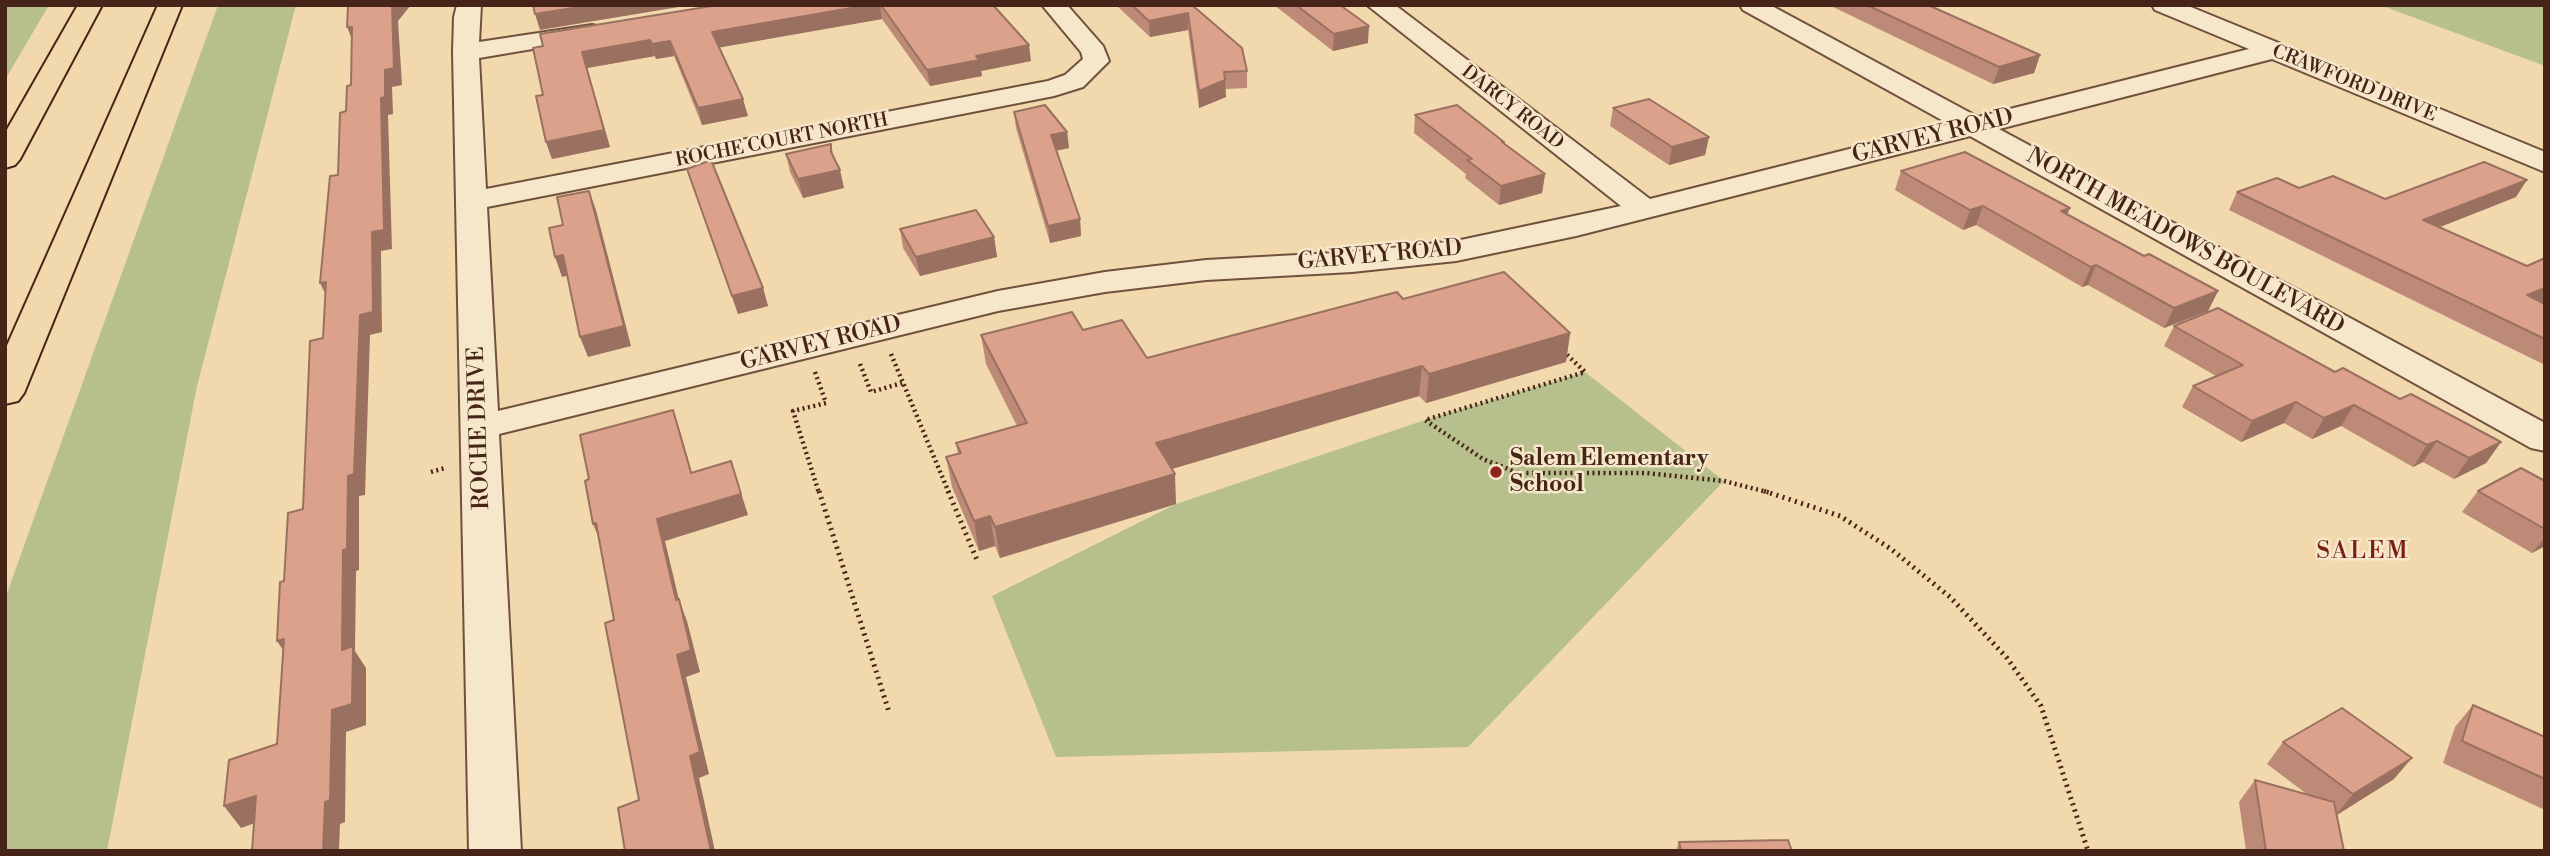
<!DOCTYPE html>
<style>
body{margin:0}
#map{position:relative;width:2550px;height:856px;overflow:hidden;background:#f1d9ad;font-family:"Libre Bodoni",serif}
canvas{display:block}
.frame{position:absolute;inset:0;border:7px solid #462418;pointer-events:none}
</style>
<div id="map">
<canvas width="2550" height="856"></canvas>
<div class="frame"></div>
</div>
<script>
const c = document.querySelector('canvas').getContext('2d');
c.lineJoin = 'round';
function fillPath(path, color) { c.fillStyle = color; c.fill(path, 'evenodd'); }
const toPath = rows => new Path2D(rows.map(r => 'M' + r).join(''));
function trace(path, color, width, dash) { c.strokeStyle = color; c.lineWidth = width; c.lineCap = dash ? 'butt' : 'round'; c.setLineDash(dash || []); c.stroke(path); }
function label(font, color, halo, rows, align = 'center') {
  c.font = font + ' "Libre Bodoni",serif'; c.lineWidth = 5; c.setLineDash([]); c.textBaseline = 'middle'; c.strokeStyle = halo; c.fillStyle = color; for (const [text, x, y, turn = 0] of rows) {
    c.save(); c.translate(x, y); c.rotate((+turn || 0) * Math.PI / 180); c.textAlign = isNaN(turn) ? turn : align; if (halo) c.strokeText(text, 0, 0); c.fillText(text, 0, 0); c.restore();
  }
}
fillPath(toPath([
 [5,5,49,5,5,80],
 [218,5,296,5,197,386,107,851,5,851,5,599],
 [2380,5,2545,5,2545,66],
 [1585,372,1724,481,1468,747,1056,757,992,596,1176,504,1425,420]
]), '#b7c08c');
const minor = toPath([
 [457,5,481,5,479,42,592,25,601,27,604,32,601,37,592,39,479,58,486,189,1048,81,1065,75,1083,59,1081,52,1042,5,1067,5,1103,46,1109,61,1083,87,1054,96,487,207,498,411,998,291,1105,272,1206,260,1352,252,1456,241,1621,206,1367,5,1395,5,1650,199,1949,124,1743,10,1740,5,1770,5,1978,117,2249,49,2155,10,2152,5,2186,5,2545,152,2545,172,2272,59,1999,129,2545,423,2545,451,2531,448,1970,136,1576,236,1456,261,1352,272,1206,280,1105,292,998,311,499,434,521,851,469,851,453,52,454,17,457,5]
]);
const motorway = toPath([
 [78,5,102,5,20,159,15,165,5,168,5,133,78,5],
 [158,5,182,5,24,393,18,401,5,404,5,350,158,5]
]);
trace(minor, '#71513d', 4);
trace(motorway, '#462418', 4);
trace(toPath([
 [1563,351,1585,372,1425,420,1483,459,1518,473,1646,473,1724,481,1771,493],
 [891,354,949,493],
 [860,364,871,392,902,383],
 [815,372,826,403,793,411,819,493],
 [431,472,445,468]
]), '#462418', 4.5, [2, 3.5]);
trace(toPath([
 [819,491,889,712],
 [948,491,977,560],
 [1764,491,1840,516,1891,549,1950,597,2007,658,2041,706,2088,851]
]), '#462418', 5, [2, 4.5]);
fillPath(minor, '#f6e6ca');
fillPath(motorway, '#f1d9ad');
fillPath(toPath([
 [717,5,993,5,1031,61,981,71,982,76,930,86,882,19,719,47,748,116,702,125,674,56,656,59,655,56,587,68,610,147,552,159,546,142,543,95,543,46],
 [1116,5,1192,5,1247,71,1247,88,1225,89,1226,97,1199,108,1188,30,1150,37],
 [1274,5,1340,5,1368,43,1333,51],
 [1829,5,1928,5,2040,55,2034,73,1993,84],
 [1613,108,1709,137,1705,155,1669,165,1610,126],
 [1014,112,1067,132,1069,148,1056,151,1080,219,1081,236,1050,243,1016,128],
 [1415,115,1504,144,1545,174,1542,193,1499,205,1465,178,1466,174,1414,133],
 [831,144,834,158,844,188,803,198,790,172,786,154],
 [687,169,763,288,768,306,738,314],
 [1901,171,2067,215,2144,256,2218,291,2208,311,2164,328,2088,285,2082,287,1976,225,1963,230,1895,190],
 [2299,188,2385,199,2516,197,2440,227,2527,266,2545,258,2545,301,2541,302,2545,304,2545,365,2229,210,2237,192],
 [900,229,994,237,997,257,920,276,903,248],
 [1403,299,1570,333,1566,362,1426,403,1419,396,1172,469,1176,504,1000,558,995,546,979,551,952,487,946,457,958,454,956,443,1017,426,986,364,981,335,1083,330,1147,358],
 [2174,326,2335,372,2501,442,2486,463,2454,479,2423,462,2413,467,2341,426,2312,439,2284,423,2241,442,2182,407,2193,386,2216,376,2164,346],
 [2545,481,2545,546,2532,553,2462,512,2478,491],
 [2473,705,2545,737,2545,810,2443,763,2455,727],
 [2283,742,2394,779,2337,815,2344,851,2246,851,2239,802,2255,780,2308,795,2267,764],
 [1679,842,1792,851,1676,851]
]), '#bd8a77');
fillPath(toPath([
 [392,5,411,5,398,21,402,85,392,87,393,114,388,115,392,249,381,251,382,332,370,335,365,495,359,496,359,570,356,571,355,651,366,668,366,725,346,732,345,822,340,824,339,851,323,851,325,802,332,710,342,650,343,550,360,315,372,232,381,98],
 [592,5,691,5,540,30,535,14],
 [869,5,880,5,882,19,717,48,712,32],
 [1188,13,1188,30,1150,37,1149,21],
 [1369,26,1368,43,1333,51,1334,34],
 [347,27,352,27,354,44],
 [650,40,655,56,587,68,610,147,552,159,546,142,582,52],
 [670,41,674,56,656,59,652,44],
 [1029,45,1031,61,981,71,982,76,930,86,927,70,976,56],
 [2040,55,2034,73,1993,84,1999,67],
 [1225,80,1226,97,1199,108,1199,91],
 [743,99,748,116,702,125,698,108],
 [1067,132,1069,148,1053,151,1051,135],
 [1709,137,1705,155,1669,165,1672,147],
 [840,170,844,188,803,198,798,179],
 [1545,174,1542,193,1499,205,1501,186],
 [2527,180,2516,197,2412,238,2423,220],
 [589,191,596,210,631,346,588,357,580,337],
 [1983,206,1976,225,1963,230,1970,210],
 [2070,208,2062,227,2061,211],
 [1080,219,1081,236,1050,243,1048,226],
 [994,237,997,257,920,276,916,257],
 [563,255,570,275,562,277,555,257],
 [2096,265,2088,285,2082,287,2091,267],
 [326,282,330,303,320,283],
 [763,288,768,306,738,314,732,296],
 [2545,288,2545,301,2514,314,2527,295],
 [2218,291,2208,311,2164,328,2174,308],
 [1570,333,1566,362,1426,403,1429,374],
 [1422,366,1419,396,1158,473,1156,443],
 [2296,402,2284,423,2241,442,2252,421],
 [2354,405,2341,426,2312,439,2324,418],
 [673,410,680,431,698,494,691,473],
 [2437,441,2423,462,2413,467,2427,445],
 [2501,442,2486,463,2454,479,2469,458],
 [731,461,748,515,665,541,679,600,687,621,700,672,686,677,709,774,699,778,715,851,711,851,690,756,677,655,676,600,657,519],
 [1175,474,1176,504,1000,558,995,527],
 [990,516,995,546,979,551,974,521],
 [596,523,602,545,593,524],
 [2545,537,2545,546,2532,553],
 [284,639,291,662,277,641],
 [2412,758,2394,779,2335,816,2353,794],
 [256,796,272,817,241,828,224,806]
]), '#9a7161');
const building = toPath([
 [348,5,392,5,394,68,385,70,385,97,381,98,384,230,372,232,373,312,360,315,354,474,348,476,347,549,343,550,342,650,353,646,352,704,332,710,330,800,325,802,323,851,252,851,256,796,224,806,229,760,277,744,284,639,277,641,280,582,284,581,288,513,303,509,310,341,323,338,326,282,320,283,330,176,338,175,340,113,346,111,347,86,351,85,352,27,347,27,348,5],
 [533,5,592,5,535,14,533,5],
 [718,5,869,5,712,32,743,99,698,108,670,41,652,44,650,40,582,52,604,130,546,142,536,96,543,95,533,48,543,46,540,34,718,5],
 [881,5,993,5,1029,45,976,56,979,60,927,70,881,5],
 [1132,5,1192,5,1242,48,1247,71,1224,72,1225,80,1199,91,1188,13,1149,21,1132,5],
 [1296,5,1340,5,1369,26,1334,34,1296,5],
 [1867,5,1928,5,2040,55,1999,67,1867,5],
 [1649,99,1709,137,1672,147,1613,108,1649,99],
 [1045,105,1067,132,1051,135,1080,219,1048,226,1014,112,1045,105],
 [1457,105,1504,142,1502,142,1545,174,1501,186,1467,160,1472,159,1415,115,1457,105],
 [831,144,831,152,840,170,798,179,786,154,831,144],
 [1965,152,2070,208,2061,211,2144,256,2149,254,2218,291,2174,308,2096,265,2091,267,1983,206,1970,210,1901,171,1965,152],
 [711,160,763,288,732,296,687,169,711,160],
 [2484,162,2527,180,2423,220,2527,266,2545,258,2545,288,2527,295,2545,304,2545,339,2237,192,2277,178,2299,188,2333,176,2385,199,2484,162],
 [589,191,624,326,580,337,563,255,555,257,549,228,563,225,557,197,589,191],
 [976,210,994,237,916,257,900,229,976,210],
 [1504,272,1570,333,1429,374,1422,366,1156,443,1175,474,995,527,990,516,974,521,946,457,961,453,956,443,1027,423,981,335,1072,312,1083,330,1122,320,1147,358,1397,292,1403,299,1504,272],
 [2218,308,2335,372,2343,368,2400,399,2411,394,2501,442,2469,458,2437,441,2427,445,2354,405,2324,418,2296,402,2252,421,2193,386,2243,365,2174,326,2218,308],
 [673,410,691,473,731,461,741,494,657,519,676,600,679,599,691,650,677,655,700,752,690,756,711,851,625,851,618,808,639,800,605,623,614,620,596,523,593,524,585,481,589,479,580,435,673,410],
 [2521,468,2545,481,2545,529,2478,491,2521,468],
 [2473,705,2545,737,2545,779,2462,741,2473,705],
 [2342,708,2412,758,2353,794,2283,742,2342,708],
 [2255,780,2334,802,2344,851,2266,851,2255,780],
 [1788,840,1792,851,1681,851,1679,842,1788,840]
]);
fillPath(building, '#dca18a');
trace(building, '#9a7161', 2);
for (const [x, y, r, color] of [
 [1496,472,7,"#8f2418"]
]) { const dot = new Path2D(); dot.arc(x, y, r, 0, 2 * Math.PI); c.fillStyle = color; c.fill(dot); trace(dot, '#f6e6ca', 2.5); }
label('19px', '#462418', '#f6e6ca', [
 ["CRAWFORD DRIVE",2354,84,22],
 ["DARCY ROAD",1512,108,38],
 ["ROCHE COURT NORTH",782,141,-11]
]);
label('23px', '#462418', '#f6e6ca', [
 ["GARVEY ROAD",1933,137,-14],
 ["NORTH MEADOWS BOULEVARD",2185,242,29],
 ["GARVEY ROAD",1380,256,-5],
 ["GARVEY ROAD",821,344,-14],
 ["ROCHE DRIVE",480,428,-92]
]);
label('bold 23px', '#462418', '#f6e6ca', [
 ["Salem Elementary",1510,459],
 ["School",1510,485]
], 'left');
c.letterSpacing = '2px';
label('24px', '#7a1f14', '#f6e6ca', [
 ["SALEM",2363,552]
]);
c.letterSpacing = '0px';
</script>
